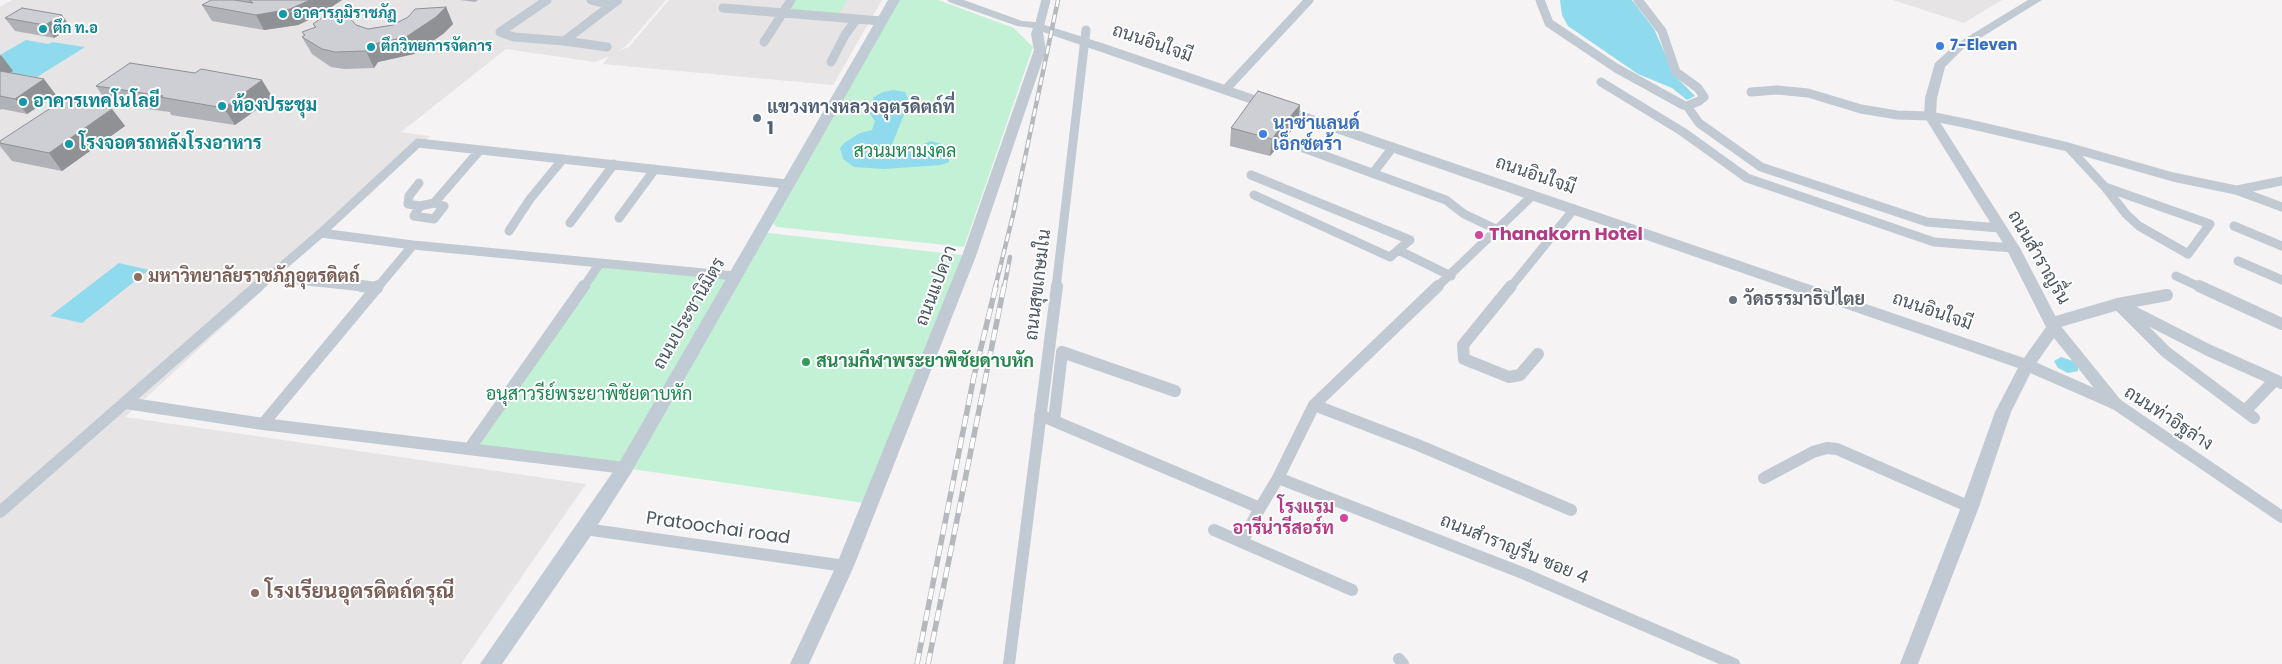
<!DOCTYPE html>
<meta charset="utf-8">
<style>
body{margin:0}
canvas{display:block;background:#f5f3f3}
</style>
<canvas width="2282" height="664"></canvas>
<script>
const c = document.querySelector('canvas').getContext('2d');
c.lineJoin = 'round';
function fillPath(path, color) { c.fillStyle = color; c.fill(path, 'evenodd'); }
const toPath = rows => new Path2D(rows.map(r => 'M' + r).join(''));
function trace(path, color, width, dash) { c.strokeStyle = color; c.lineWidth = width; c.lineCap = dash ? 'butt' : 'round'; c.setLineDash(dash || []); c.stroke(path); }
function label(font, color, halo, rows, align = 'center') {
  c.font = font + ' Poppins,Sarabun,sans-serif'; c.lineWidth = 4; c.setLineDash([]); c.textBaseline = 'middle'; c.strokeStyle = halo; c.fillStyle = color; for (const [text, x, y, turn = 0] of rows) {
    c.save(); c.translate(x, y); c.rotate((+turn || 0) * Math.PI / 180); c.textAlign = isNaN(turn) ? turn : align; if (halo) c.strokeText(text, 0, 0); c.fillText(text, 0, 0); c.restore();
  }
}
fillPath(toPath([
 [12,0,666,0,626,46,618,51,629,47,669,0,882,0,833,85,603,64,609,56,595,62,506,49,401,132,430,136,125,417,586,484,461,664,0,664,0,7],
 [1893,0,2002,0,1964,23]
]), '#e6e4e5');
fillPath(toPath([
 [795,0,847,0,839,14,789,10],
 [899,0,938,0,1014,28,1033,47,964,247,777,227,768,218],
 [760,232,969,256,871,504,625,468,470,448,600,263,735,276]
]), '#c3f1d5');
fillPath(toPath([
 [1560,0,1632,0,1654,29,1675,76,1695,96,1687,100,1672,88,1638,74,1568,26,1562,15],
 [26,40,48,44,52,42,85,47,37,77,0,71,0,55],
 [893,90,905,92,908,99,907,107,891,147,910,150,931,141,942,144,949,156,949,162,941,165,884,169,854,167,843,159,840,148,844,143,860,133,872,130,875,121,868,111,874,97,883,92],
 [119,263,149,270,82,323,50,316],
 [2061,357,2073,361,2078,367,2078,371,2068,373,2058,368,2054,361]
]), '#90daee');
trace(toPath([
 [547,0,500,32,514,37,564,41],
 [591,0,610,5],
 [1540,0,1549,23,1616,68,1683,105,1687,106,1699,101,1704,97,1698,88,1676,72,1662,31,1638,0],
 [723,8,881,21],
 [1039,27,1046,0],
 [764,42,791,0],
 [607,47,564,41,618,0],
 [831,62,845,35,856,20],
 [1601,82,1683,132,1747,178,1934,242,2013,248],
 [1226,89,1309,0],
 [1751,92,1777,90,1808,93,1861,109,1897,115,1930,116,1969,124,2068,147,2173,177,2236,190,2282,207],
 [1687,106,1699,123,1761,167,1927,222,2000,228],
 [1287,142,1446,200,1464,214,1498,230],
 [2068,147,2105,187],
 [1373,173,1393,147],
 [1251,175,1410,240,1390,257,1254,195],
 [419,183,409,196,408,204,420,206],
 [2105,187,2210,224,2188,254,2139,226,2126,214,2105,187],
 [2237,190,2282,181],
 [434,203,444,206,434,219,414,216,420,206,434,203],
 [434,203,480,150],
 [619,218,655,169],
 [570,223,614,164],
 [2234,226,2282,246],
 [509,231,530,199,563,159],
 [321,233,413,245,735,276],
 [1398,250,1451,276],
 [2238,261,2282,280],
 [2176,276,2202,288],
 [269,277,373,288],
 [257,288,321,233,418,143,787,184],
 [377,288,413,245],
 [583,288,600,263],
 [1056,288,1086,30],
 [1436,288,1533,195],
 [1510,288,1574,209]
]), '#c1cad2', 9);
trace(toPath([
 [361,286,377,288],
 [1511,286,1463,345,1464,359,1509,377,1520,375,1538,354],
 [2199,286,2282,324],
 [2167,295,2118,304,2166,352,2254,418],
 [2053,323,2118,304,2208,350,2282,383],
 [2027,365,2116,404,2282,517],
 [126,403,263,424,625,468],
 [1314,405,1418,445,1571,510],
 [2245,411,2275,380],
 [1040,415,1260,508,1278,478,1314,405,1438,286],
 [1054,421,1062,352,1175,391],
 [263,424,378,286],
 [470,448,584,286],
 [1278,478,1525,574,1734,664],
 [1764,478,1813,452,1827,448,1837,449,1970,507],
 [0,512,258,286],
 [585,529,845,566],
 [1214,530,1352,590],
 [1242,542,1260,508],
 [1399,659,1403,664],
 [1009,664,1057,286]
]), '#c1cad2', 12);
fillPath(toPath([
 [947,0,964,0,1022,21,1035,22,1102,43,2024,358,2046,327,2006,248,1924,116,1925,98,1935,63,1956,44,2028,0,2042,0,1964,48,1945,67,1937,98,1936,116,2020,248,2060,325,2124,404,2122,408,2116,410,2110,408,2054,338,2033,368,2011,412,1979,507,1918,664,1900,664,1961,507,1995,412,2018,368,1043,32,1046,50,976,256,854,566,809,664,790,664,836,566,962,256,1034,50,1031,34,1033,28,1017,26,949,2,947,0]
]), '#c1cad2');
fillPath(toPath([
 [888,0,900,0,631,473,592,534,502,664,480,664,619,463,888,0]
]), '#c1cbd6');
const railFar1 = toPath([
 [995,288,1013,215,1058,0],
 [1004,288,1010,257]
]);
const rail = toPath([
 [917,664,974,376,996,286],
 [928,664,1004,286]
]);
trace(railFar1, '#b5b8bd', 4.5);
trace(rail, '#b5b8bd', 5.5);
trace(railFar1, '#fff', 2.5, [8]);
trace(rail, '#fff', 4, [11]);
fillPath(toPath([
 [238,0,342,0,319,15,298,25,264,30,212,21,202,5,239,1],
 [460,0,478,0,475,2],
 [446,7,453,24,443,34,414,54,378,62,374,68,344,69,331,67,312,54,302,37,304,36,302,32,315,28,313,24,356,25,368,29,393,25],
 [5,18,71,28,54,38,15,31],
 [0,55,13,71,10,73,56,95,27,114,2,109,0,110],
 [96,86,273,98,235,125,171,115,170,112,108,104],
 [1300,105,1298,123,1287,136,1282,137,1281,143,1270,156,1230,146,1231,128],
 [112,109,125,126,62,171,12,161,0,146,0,141]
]), '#b0b2b7');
fillPath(toPath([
 [310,0,342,0,319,15,298,25,264,30,256,15],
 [446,7,453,24,443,34,414,54,378,62,374,68,366,51,369,45],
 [62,15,71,28,54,38,45,25],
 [1,55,13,71,0,80,0,56],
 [44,79,56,95,27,114,15,99],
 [262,80,273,98,235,125,224,108],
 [1300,105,1298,123,1287,136,1282,137,1281,143,1270,156,1272,139,1284,120],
 [112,109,125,126,62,171,49,153]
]), '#909195');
const building = toPath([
 [211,0,234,0,253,3,249,0,310,0,290,9,256,15,202,5,211,0],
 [446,7,436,17,406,37,369,45,366,51,335,52,322,49,302,37,305,35,302,32,316,27,313,24,330,12,348,16,356,25,368,29,393,25,408,17,415,9,446,7],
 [22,8,62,15,45,25,5,18,22,8],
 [130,63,195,73,201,69,262,80,224,108,160,97,163,96,96,86,130,63],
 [0,71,44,79,15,99,0,96,0,71],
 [1258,91,1300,105,1289,118,1284,120,1282,126,1272,139,1231,128,1258,91],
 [63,100,112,109,49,153,0,143,0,141,63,100]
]);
fillPath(building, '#cdcfd5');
trace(building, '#909195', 1);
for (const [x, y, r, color] of [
 [283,14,5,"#0f9aa8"],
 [43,29,5,"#0f9aa8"],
 [1940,46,5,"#3f7fe0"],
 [371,47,5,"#0f9aa8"],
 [23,102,5,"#0f9aa8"],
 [222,106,5,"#0f9aa8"],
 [757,118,5,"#5c6f8a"],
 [1263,134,5,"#3f7fe0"],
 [69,144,5,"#0f9aa8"],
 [1479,235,5,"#d1479c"],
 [138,277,5,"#8d6e63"],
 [1733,300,5,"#6b7280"],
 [806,362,5,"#2e9e5b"],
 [1344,518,5,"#d1479c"],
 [255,593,5,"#8d6e63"]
]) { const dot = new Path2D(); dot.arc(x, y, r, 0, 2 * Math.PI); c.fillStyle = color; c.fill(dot); trace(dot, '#fff', 2); }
label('bold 15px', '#0d838f', '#fff', [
 ["อาคารภูมิราชภัฏ",293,14],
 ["ตึก ท.อ",53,29],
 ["ตึกวิทยการจัดการ",381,47]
], 'left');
label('bold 15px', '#366cbe', '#fff', [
 ["7-Eleven",1950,46]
], 'left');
label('18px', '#4a5661', '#fff', [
 ["ถนนอินใจมี",1152,44,19],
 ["ถนนอินใจมี",1535,176,19],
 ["ถนนสำราญรื่น",2038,258,60],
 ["ถนนสุขเกษมใน",1039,285,-83],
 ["ถนนแปดวา",937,286,-69],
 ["ถนนอินใจมี",1932,312,19],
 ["ถนนประชานิมิตร",690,314,-60],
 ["ถนนท่าอิฐล่าง",2168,419,33],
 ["Pratoochai road",718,529,8],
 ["ถนนสำราญรื่น ซอย 4",1514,550,22]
]);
label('bold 18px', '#0d838f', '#fff', [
 ["อาคารเทคโนโลยี",33,102],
 ["ห้องประชุม",232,106],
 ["โรงจอดรถหลังโรงอาหาร",79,144]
], 'left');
label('bold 18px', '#4e5e75', '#fff', [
 ["แขวงทางหลวงอุตรดิตถ์ที่",767,108],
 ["1",767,129]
], 'left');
label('bold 18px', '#366cbe', '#fff', [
 ["นาซ่าแลนด์",1273,124],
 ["เอ็กซ์ตร้า",1273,145]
], 'left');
label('18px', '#17864f', '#fff', [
 ["สวนมหามงคล",905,152],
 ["อนุสาวรีย์พระยาพิชัยดาบหัก",589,395]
]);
label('bold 18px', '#b23c85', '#fff', [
 ["Thanakorn Hotel",1489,235],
 ["โรงแรม",1334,508,"right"],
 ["อารีน่ารีสอร์ท",1334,529,"right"]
], 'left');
label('bold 18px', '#785e54', '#fff', [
 ["มหาวิทยาลัยราชภัฏอุตรดิตถ์",148,277]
], 'left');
label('bold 18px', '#5b616d', '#fff', [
 ["วัดธรรมาธิปไตย",1743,300]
], 'left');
label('bold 18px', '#27864d', '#fff', [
 ["สนามกีฬาพระยาพิชัยดาบหัก",816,362]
], 'left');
label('bold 21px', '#785e54', '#fff', [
 ["โรงเรียนอุตรดิตถ์ดรุณี",265,593]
], 'left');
</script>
